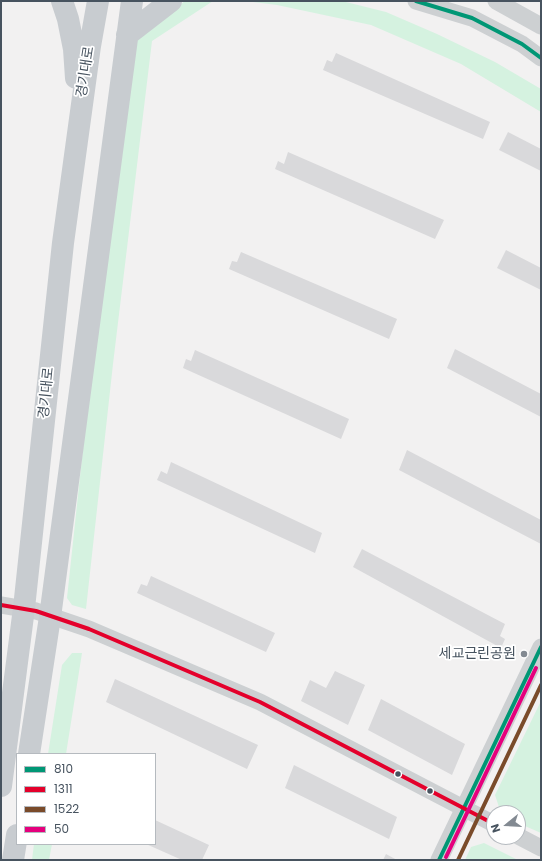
<!DOCTYPE html>
<meta charset="utf-8">
<style>
body{margin:0}
#map{position:relative;width:542px;height:861px;overflow:hidden;background:#f2f1f1;font-family:Poppins,sans-serif}
canvas{display:block}
.frame{position:absolute;inset:0;border:2px solid #47535f;pointer-events:none}
.legend{position:absolute;left:16px;top:753px;width:140px;height:92px;box-sizing:border-box;background:#fff;border:1px solid #b5babf;margin:0;padding:5px 7px;list-style:none;font-size:12px;color:#47535f}
.legend li{display:flex;align-items:center;gap:8px;height:20px}
.legend b{width:20px;border:1px solid #b5babf}
.north{position:absolute;left:486px;top:805px;width:40px;height:40px;box-sizing:border-box;background:#fff;border:1px solid #b5babf;border-radius:50%;rotate:252deg;font-size:11px;font-weight:700;line-height:16px;text-align:center;color:#47535f}
.north::after{content:'';display:block;margin:auto;width:14px;height:18px;background:#838a92;clip-path:polygon(50% 0,100% 100%,50% 72%,0 100%)}
</style>
<div id="map">
<canvas width="542" height="861"></canvas>
<div class="frame"></div>
<ul class="legend">
<li><b style="height:5px;background:#009775"></b>810</li>
<li><b style="height:5px;background:#e4002b"></b>1311</li>
<li><b style="height:5px;background:#7a4b2a"></b>1522</li>
<li><b style="height:5px;background:#e5007d"></b>50</li>
</ul>
<div class="north">N</div>
</div>
<script>
const c = document.querySelector('canvas').getContext('2d');
c.lineJoin = 'round';
function fillPath(path, color) { c.fillStyle = color; c.fill(path, 'evenodd'); }
const toPath = rows => new Path2D(rows.map(r => 'M' + r).join(''));
function trace(path, color, width, dash) { c.strokeStyle = color; c.lineWidth = width; c.lineCap = dash ? 'butt' : 'round'; c.setLineDash(dash || []); c.stroke(path); }
function label(font, color, halo, rows, align = 'center') {
  c.font = font + ' Poppins,"Noto Sans KR",sans-serif'; c.lineWidth = 3.5; c.setLineDash([]); c.textBaseline = 'middle'; c.strokeStyle = halo; c.fillStyle = color; for (const [text, x, y, turn = 0] of rows) {
    c.save(); c.translate(x, y); c.rotate((+turn || 0) * Math.PI / 180); c.textAlign = isNaN(turn) ? turn : align; if (halo) c.strokeText(text, 0, 0); c.fillText(text, 0, 0); c.restore();
  }
}
fillPath(toPath([
 [185,1,213,1,152,41,113,364,86,609,72,605,67,598,96,327,137,37],
 [245,1,342,1,386,12,437,34,495,62,541,89,541,112,461,64,371,25,277,5],
 [72,653,82,653,66,754,48,754,62,665],
 [541,701,541,833,518,823,518,813,501,813,495,795],
 [484,843,518,860,465,860,471,847],
 [34,844,52,844,49,860,32,860]
]), '#d5f2e0');
fillPath(toPath([
 [336,53,490,122,483,139,323,70,327,60,332,62],
 [508,132,541,149,541,171,499,150],
 [288,152,444,220,435,239,275,169,278,161,284,164],
 [506,250,541,268,541,290,497,268],
 [241,252,397,319,389,339,229,269,232,261,237,262],
 [455,349,541,394,541,417,447,368],
 [195,350,349,419,341,439,183,368,186,359,191,361],
 [407,450,541,520,541,544,399,470],
 [171,462,322,533,315,553,157,480,161,471,167,474],
 [362,549,505,624,500,636,505,639,501,648,353,567],
 [151,576,275,633,266,652,137,593,141,584,147,586],
 [335,671,365,685,348,725,301,701,310,680,326,688],
 [115,679,258,745,247,769,106,702],
 [381,699,465,744,452,775,368,730],
 [294,765,397,817,389,839,285,788],
 [155,820,209,845,202,860,182,860,146,844,155,844],
 [386,854,397,860,383,860]
]), '#d9d9db');
trace(toPath([
 [416,1,472,18,522,44,541,58],
 [496,1,541,26],
 [1,605,36,611,89,629,260,702,494,824],
 [518,836,541,848],
 [439,860,541,647]
]), '#cdd0d2', 17);
trace(toPath([
 [62,1,68,19,74,49,76,78],
 [127,35,171,1],
 [29,754,50,617,132,1],
 [1,786,24,608,63,243,90,46,98,1],
 [13,860,17,835]
]), '#c8ccd0', 22);
trace(toPath([
 [416,1,472,18,522,44,541,58],
 [439,860,541,647]
]), '#009775', 4);
trace(toPath([
 [1,605,36,611,89,629,260,702,494,824]
]), '#e4002b', 4);
trace(toPath([
 [458,860,541,685]
]), '#7a4b2a', 4);
trace(toPath([
 [446,857,536,668]
]), '#e5007d', 4);
for (const [x, y, r, color] of [
 [524,654,4,"#838a92"],
 [398,774,3.5,"#47535f"],
 [430,791,3.5,"#47535f"]
]) { const dot = new Path2D(); dot.arc(x, y, r, 0, 2 * Math.PI); c.fillStyle = color; c.fill(dot); trace(dot, '#fff', 1.5); }
label('14px', '#47535f', '#fff', [
 ["경기대로",86,72,-81],
 ["경기대로",47,393,-84]
]);
label('14px', '#47535f', '#fff', [
 ["세교근린공원",516,654]
], 'right');
</script>
